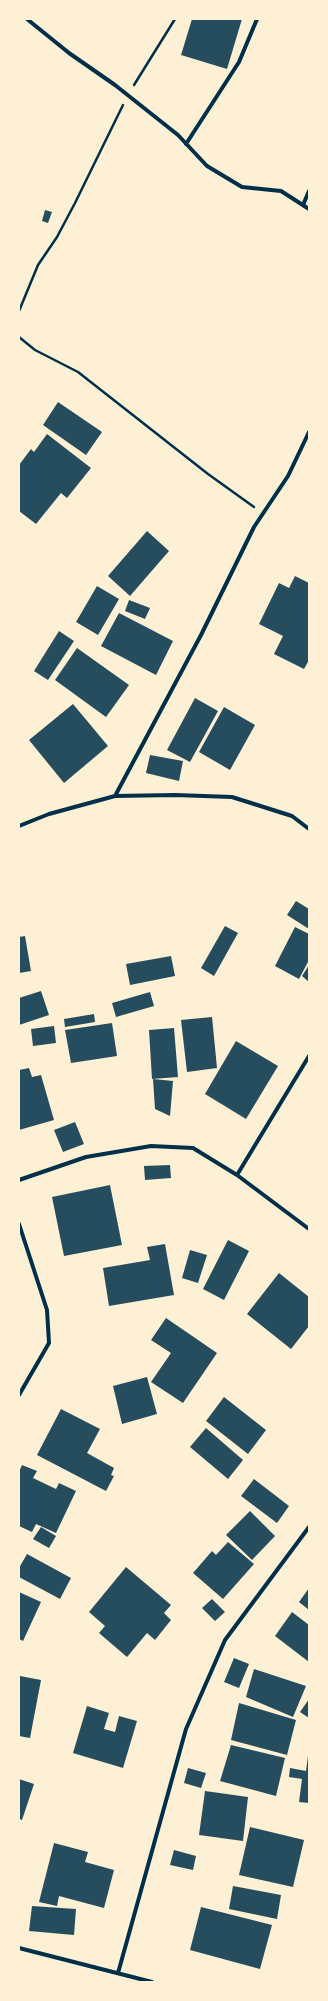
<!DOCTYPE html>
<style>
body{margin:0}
#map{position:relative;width:328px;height:2001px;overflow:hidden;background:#fdf0d5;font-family:"Times New Roman",serif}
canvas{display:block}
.frame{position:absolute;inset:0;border:20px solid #fdf0d5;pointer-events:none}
</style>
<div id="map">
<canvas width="328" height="2001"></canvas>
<div class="frame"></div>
</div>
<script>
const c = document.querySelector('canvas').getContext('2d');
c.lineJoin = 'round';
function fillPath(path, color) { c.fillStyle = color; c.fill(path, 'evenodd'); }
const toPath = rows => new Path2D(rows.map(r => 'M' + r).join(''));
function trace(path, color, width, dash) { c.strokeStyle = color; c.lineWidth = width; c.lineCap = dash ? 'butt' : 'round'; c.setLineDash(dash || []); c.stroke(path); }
fillPath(toPath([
 [192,19,242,19,227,69,181,55],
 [45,210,52,212,48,223,42,221],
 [58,402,102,432,86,455,43,425],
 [47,434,91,468,67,498,61,493,36,524,19,511,19,465,31,449,34,452],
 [147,531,169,551,130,596,108,576],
 [295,576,309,583,309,660,304,669,274,654,283,636,259,624,279,583,289,588],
 [97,586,119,599,98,635,76,622],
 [129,600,150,608,145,619,125,611],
 [119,613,173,641,156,675,101,646],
 [59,631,74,641,48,680,34,671],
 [77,648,129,685,106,717,55,680],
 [195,698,218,711,190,762,167,750],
 [73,704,108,746,64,783,29,740],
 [224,707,255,725,230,770,199,752],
 [150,755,183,761,179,781,146,773],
 [296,901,309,909,309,929,287,915],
 [225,926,238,933,214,976,201,968],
 [295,927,309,934,309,960,299,979,275,966],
 [25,936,31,971,19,973,19,937],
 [171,956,175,976,130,985,126,964],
 [309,965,309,982,302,976],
 [41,991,49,1015,19,1025,19,998],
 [150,992,154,1006,116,1017,112,1003],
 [94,1014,95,1022,65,1027,64,1019],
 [212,1017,217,1068,187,1072,181,1020],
 [112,1023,117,1056,71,1063,65,1030],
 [54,1026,56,1043,33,1046,31,1029],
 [174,1028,178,1077,152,1079,149,1030],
 [236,1041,278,1066,246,1119,205,1094],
 [29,1068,32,1077,41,1075,54,1120,19,1130,19,1070],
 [153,1079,173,1081,170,1116,155,1109],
 [75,1122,84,1144,63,1152,54,1130],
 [170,1165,171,1178,145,1180,144,1166],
 [110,1185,122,1245,64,1256,52,1197],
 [228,1240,249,1251,224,1300,203,1289],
 [165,1244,174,1295,109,1306,103,1268,150,1260,147,1247],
 [190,1250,207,1255,198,1283,182,1278],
 [279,1273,309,1297,309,1326,291,1349,247,1314],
 [166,1318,217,1353,183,1403,151,1382,171,1353,151,1340],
 [147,1377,157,1414,122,1424,113,1386],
 [224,1397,266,1430,248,1454,206,1421],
 [61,1409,100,1429,87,1453,114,1468,111,1475,114,1476,106,1491,37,1455],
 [206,1428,243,1460,228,1479,190,1447],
 [22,1465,37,1471,33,1478,56,1489,59,1483,76,1491,56,1533,36,1524,32,1532,19,1526,19,1472],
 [254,1479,289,1506,277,1523,241,1496],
 [250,1511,275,1536,252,1560,226,1535],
 [41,1527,56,1536,49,1548,33,1539],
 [228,1542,254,1564,223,1599,193,1573,212,1551,216,1555],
 [27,1554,71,1578,60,1599,19,1577,19,1568],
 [126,1567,171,1605,164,1613,171,1620,155,1640,147,1633,127,1657,99,1633,105,1626,89,1612],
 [309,1588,309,1610,299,1602],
 [19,1592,41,1602,23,1641,19,1639],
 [212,1599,225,1612,215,1621,202,1608],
 [292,1612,309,1625,309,1662,275,1636],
 [234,1658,249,1664,239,1688,224,1682],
 [254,1669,306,1686,293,1717,246,1697],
 [20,1676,41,1680,30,1738,19,1736],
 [309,1699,309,1718,300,1712],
 [239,1703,296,1720,287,1755,231,1740],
 [87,1706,109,1713,104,1729,115,1732,119,1716,137,1721,123,1768,73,1753],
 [231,1745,285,1758,276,1796,220,1781],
 [308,1756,309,1756,309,1803,299,1802,302,1779,289,1777,290,1768,306,1771],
 [188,1768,206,1773,201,1788,184,1783],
 [19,1779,34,1784,22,1820,19,1819],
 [205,1791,248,1797,243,1841,199,1835],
 [250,1827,304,1840,293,1887,239,1875],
 [54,1843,88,1852,85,1862,114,1870,104,1908,59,1896,57,1906,39,1902],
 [174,1850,196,1856,193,1870,170,1865],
 [233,1886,281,1895,277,1919,229,1909],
 [32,1906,76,1909,74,1935,29,1931],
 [201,1907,272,1925,260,1969,190,1950]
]), '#264d5e');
trace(toPath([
 [134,85,175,19],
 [19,311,38,265,57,237,75,203,123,105],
 [19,337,35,350,78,372,208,474,254,507]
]), '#003049', 2.5);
trace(toPath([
 [27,19,69,53,115,85,178,135,207,166,242,187,281,191,309,209],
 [186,144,239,62,257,19],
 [303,205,309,191],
 [115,796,201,635,254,527,288,476,309,432],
 [19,826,49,814,115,796,175,795,232,797,292,816,309,829],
 [237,1175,309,1056],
 [19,1180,86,1157,151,1146,193,1148,237,1175,309,1229],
 [19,1224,47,1310,49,1343,19,1395],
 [19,1948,152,1982],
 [118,1973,186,1729,225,1640,309,1527]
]), '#003049', 4);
</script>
